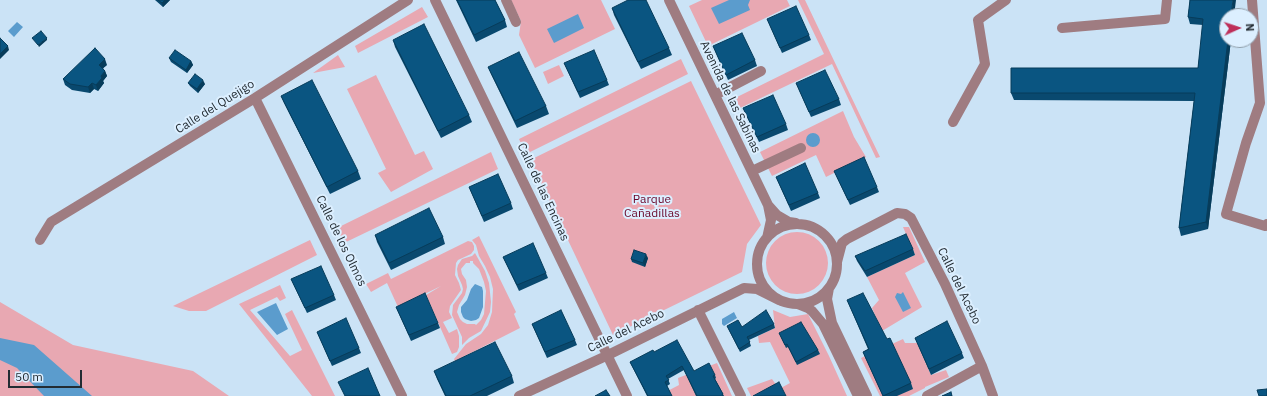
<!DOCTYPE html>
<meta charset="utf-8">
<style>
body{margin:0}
#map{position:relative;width:1267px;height:396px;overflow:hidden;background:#cbe3f6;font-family:"IBM Plex Sans",sans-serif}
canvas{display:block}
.north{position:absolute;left:1219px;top:8px;width:40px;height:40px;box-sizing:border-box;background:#dcefff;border:1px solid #92a1ad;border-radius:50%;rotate:87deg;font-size:11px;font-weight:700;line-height:16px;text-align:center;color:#232c33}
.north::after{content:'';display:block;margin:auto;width:14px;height:18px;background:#be2f59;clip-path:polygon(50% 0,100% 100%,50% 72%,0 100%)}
.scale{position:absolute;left:8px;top:370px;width:74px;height:18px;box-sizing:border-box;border:2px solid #232c33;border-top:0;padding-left:5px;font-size:12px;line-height:14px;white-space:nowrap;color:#232c33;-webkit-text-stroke:3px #dcefff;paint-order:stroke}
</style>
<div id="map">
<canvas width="1267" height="396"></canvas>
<div class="north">N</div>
<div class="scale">50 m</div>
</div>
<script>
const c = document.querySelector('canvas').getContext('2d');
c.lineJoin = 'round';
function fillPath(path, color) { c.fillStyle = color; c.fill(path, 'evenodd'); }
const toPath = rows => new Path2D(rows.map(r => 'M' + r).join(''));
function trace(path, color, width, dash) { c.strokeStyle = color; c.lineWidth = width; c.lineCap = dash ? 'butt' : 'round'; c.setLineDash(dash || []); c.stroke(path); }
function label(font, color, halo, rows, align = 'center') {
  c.font = font + ' "IBM Plex Sans",sans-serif'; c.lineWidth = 4; c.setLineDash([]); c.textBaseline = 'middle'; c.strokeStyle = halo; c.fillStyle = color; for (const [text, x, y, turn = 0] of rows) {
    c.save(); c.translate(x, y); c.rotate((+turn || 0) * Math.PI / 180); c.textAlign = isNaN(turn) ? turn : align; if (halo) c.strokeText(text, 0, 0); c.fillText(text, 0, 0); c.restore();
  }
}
fillPath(toPath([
 [511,0,601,0,615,29,535,68,519,35,521,21],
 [702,0,787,0,790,6,708,46,689,6],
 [798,0,805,0,880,157,876,158,832,64,740,108,735,98,824,54],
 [422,7,428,17,358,53,355,46],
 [338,55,345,67,313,73],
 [681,59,688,74,526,154,519,139],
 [559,65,564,76,548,84,543,72],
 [376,75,415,155,424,151,433,169,391,192,378,173,386,169,347,89],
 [691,81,761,225,747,244,742,272,613,335,530,160],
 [843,111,854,137,866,157,826,177,816,155,772,176,760,152],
 [491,152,498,169,344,243,337,228],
 [903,227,909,227,925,262,905,273,922,307,882,331,872,308,879,300,867,277,915,255],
 '766 263a31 31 0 1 1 62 0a31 31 0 1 1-62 0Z',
 [479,236,516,312,514,314,520,328,455,361,454,359,466,344,481,334,488,325,492,312,493,289,490,277,485,266,479,256,476,245,472,240],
 [310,240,317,255,206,311,189,311,173,306],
 [468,241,472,242,474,246,474,250,471,254,458,260,456,263,455,275,459,283,461,290,450,306,449,312,452,318,443,322,449,333,457,329,459,336,459,347,457,352,452,354,426,295,441,286,398,307,387,283,371,292,366,284,388,273,391,279],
 [475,253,485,271,489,283,491,302,490,312,481,331,469,338,462,345,462,337,452,315,453,305,462,293,463,289,462,285,458,276,457,269,458,265,462,259,472,256],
 [470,261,473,261,473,263,479,269,484,282,486,291,484,314,481,320,476,325,475,324,467,324,463,322,460,319,457,312,459,305,465,295,467,287,466,280,462,274,461,269,466,263,470,263],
 [280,285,286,298,280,301,277,297,250,310,290,356,302,350,285,314,292,310,335,396,312,396,239,304],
 [0,302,73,345,193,371,229,396,0,396],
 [773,310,790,317,808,314,829,356,847,396,751,396,747,388,772,379,779,389,790,383,770,342,759,343,758,336,775,328],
 [903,339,905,343,917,343,931,375,946,370,949,377,925,387,925,388,909,396,880,396,861,358],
 [717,363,732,396,658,396,679,385,678,378]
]), '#e8a8b2');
fillPath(toPath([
 [729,0,750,0,748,5,750,10,719,24,711,8],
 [578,14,584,28,554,43,547,29],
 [17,22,23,27,14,37,8,31],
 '806 140a7 7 0 1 1 14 0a7 7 0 1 1-14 0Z',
 [475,284,482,287,483,291,483,307,479,318,476,320,471,321,465,319,463,317,461,312,461,307,467,300,471,289],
 [903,292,911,308,903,312,895,297,897,293,901,294],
 [276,303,288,329,277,335,257,312],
 [734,312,737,318,724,326,722,324,722,319],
 [0,338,34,345,92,396,44,396,17,368,0,360]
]), '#5b9ccd');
trace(toPath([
 [435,0,627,396],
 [506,0,516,22],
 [669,0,768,205,771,220,767,238],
 [1252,0,1260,103,1246,143,1226,214,1265,226,1267,224],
 [1062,28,1165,19,1167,0],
 [715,95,761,71],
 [255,98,402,396],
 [953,122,985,64,978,20,1006,0],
 [752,171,801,148],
 [768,205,777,215,789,222,796,223],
 '757 264a40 40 0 1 1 80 0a40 40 0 1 1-80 0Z',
 [40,240,51,222,255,98,408,0],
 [837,262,842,243,847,239,897,213,905,214,911,218,945,284,982,366,993,396],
 [829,288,827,299,832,323,867,396],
 [798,304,808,308,812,311,823,324,858,396],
 [698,310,741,396],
 [519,396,606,356,744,288,757,289,779,300],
 [927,396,982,366]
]), '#9f7c81', 10);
fillPath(toPath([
 [155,0,170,0,163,7],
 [456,0,495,0,505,20,507,27,476,42],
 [1190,0,1227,40,1231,40,1208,229,1181,236,1179,228,1194,101,1014,100,1011,93,1198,68,1203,25,1190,24,1188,17],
 [612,8,669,48,672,55,641,69,614,15],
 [767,19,809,35,811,40,782,53],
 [393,40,469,115,472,122,441,138,395,47],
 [713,46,755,60,757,66,728,80],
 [169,58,191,61,193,65,187,73,171,62],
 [564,63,607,80,609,85,580,98],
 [107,65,103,68,105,71,107,76,103,81,104,83,98,91,94,89,90,93,72,90,65,85,63,79],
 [488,67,546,106,549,114,517,128,491,74],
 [188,83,205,84,198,93,190,86],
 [796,83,839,99,841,105,811,117],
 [281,96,358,171,361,179,330,194,284,103],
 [743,108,786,124,788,130,759,142],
 [834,171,877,187,879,192,850,205],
 [776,177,818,193,820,198,791,211],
 [469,187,511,203,513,209,484,222],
 [375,235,443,237,445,244,391,270,377,242],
 [913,249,915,255,867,277,857,261,855,256],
 [503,257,546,273,548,278,519,291],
 [648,258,645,267,632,262,631,259],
 [291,279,334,295,336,300,307,313],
 [847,300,911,383,913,389,897,396,883,396,865,357,863,352,868,349],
 [396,307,438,323,440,328,411,341],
 [532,324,575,340,577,345,547,358],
 [774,324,775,328,749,340,751,346,740,352,727,326,742,327],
 [317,332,359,348,361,353,332,366],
 [779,333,818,350,820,354,797,365,788,347,786,348],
 [915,338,962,353,964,358,931,375],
 [654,352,694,371,715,375,716,378,715,379,724,396,696,396,684,370,668,379,670,384,667,386,672,396,647,396,630,362],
 [434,371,512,376,514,383,487,396,445,396,437,379]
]), '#09496f');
fillPath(toPath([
 [165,0,170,0,163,7,162,3],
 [1233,0,1236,0,1234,16,1231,16],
 [47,38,47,40,39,47,38,45],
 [1228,40,1231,40,1208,229,1206,222],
 [8,46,9,50,0,59,0,54],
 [105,59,107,65,101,70,99,65],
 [191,61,193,65,187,73,186,70],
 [105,71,107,76,103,81,104,83,98,91,96,85],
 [203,80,205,84,198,93,197,89],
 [92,83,94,89,90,93,88,87],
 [646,254,648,258,645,267,643,263]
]), '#073c5a');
const building = toPath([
 [158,0,165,0,162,3,158,0],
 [457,0,495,0,505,20,474,35,457,0],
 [628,0,646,0,669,48,638,62,612,8,628,0],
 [1190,0,1233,0,1231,16,1227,16,1227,40,1228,40,1206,222,1179,228,1195,93,1011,93,1011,68,1198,68,1203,19,1188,17,1190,0],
 [796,6,809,35,780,48,767,19,796,6],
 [424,24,469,115,438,131,393,40,424,24],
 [41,31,47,38,38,45,32,38,41,31],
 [742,33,755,60,726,75,713,46,742,33],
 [0,38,8,46,0,54,0,38],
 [95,48,105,59,99,65,105,71,101,76,102,78,96,85,92,83,88,87,70,84,63,79,95,48],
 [175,50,191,61,186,70,169,58,175,50],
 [594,50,607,80,578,92,564,63,594,50],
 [519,52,546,106,515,121,488,67,519,52],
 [825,70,839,99,809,112,796,83,825,70],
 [195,74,203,80,197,89,188,83,195,74],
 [312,80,358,171,327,187,281,96,312,80],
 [773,95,786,124,757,137,743,108,773,95],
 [864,157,877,187,848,200,834,171,864,157],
 [805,163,818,193,789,205,776,177,805,163],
 [498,174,511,203,482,216,469,187,498,174],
 [429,208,443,237,389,263,375,235,429,208],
 [906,234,913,249,865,271,855,256,906,234],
 [533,243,546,273,517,285,503,257,533,243],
 [634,250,646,254,643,263,631,259,634,250],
 [321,266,334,295,305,308,291,279,321,266],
 [425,293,438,323,409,335,396,307,425,293],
 [863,293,887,339,890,338,911,383,883,396,863,352,869,349,847,300,863,293],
 [561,310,575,340,545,352,532,324,561,310],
 [766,310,774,324,747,337,750,342,739,349,727,326,738,320,742,327,766,310],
 [346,318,359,348,330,361,317,332,346,318],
 [947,321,962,353,929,369,915,338,947,321],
 [801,322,818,350,796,362,787,344,785,345,779,333,801,322],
 [677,340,694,371,709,363,715,375,713,376,723,394,722,394,723,396,697,396,682,366,666,376,669,380,665,382,672,396,648,396,630,362,653,350,654,352,677,340],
 [495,342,512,376,470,396,446,396,434,371,495,342],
 [368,368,380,396,345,396,338,382,368,368],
 [779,382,786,396,753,396,779,382],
 [1267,389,1267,396,1259,396,1257,390,1267,389],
 [606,390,610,396,595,396,606,390],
 [951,392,952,396,942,396,951,392]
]);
fillPath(building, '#0a5581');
trace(building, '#073c5a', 1);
label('12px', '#232c33', '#dcefff', [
 ["Avenida de las Sabinas",730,97,64],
 ["Calle del Quejigo",215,107,-32],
 ["Calle de las Encinas",543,192,65],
 ["Calle de los Olmos",341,241,64],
 ["Calle del Acebo",959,286,64],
 ["Calle del Acebo",626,331,-26]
]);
label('12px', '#69062a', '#dcefff', [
 ["Parque",652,200],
 ["Cañadillas",652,214]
]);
</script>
